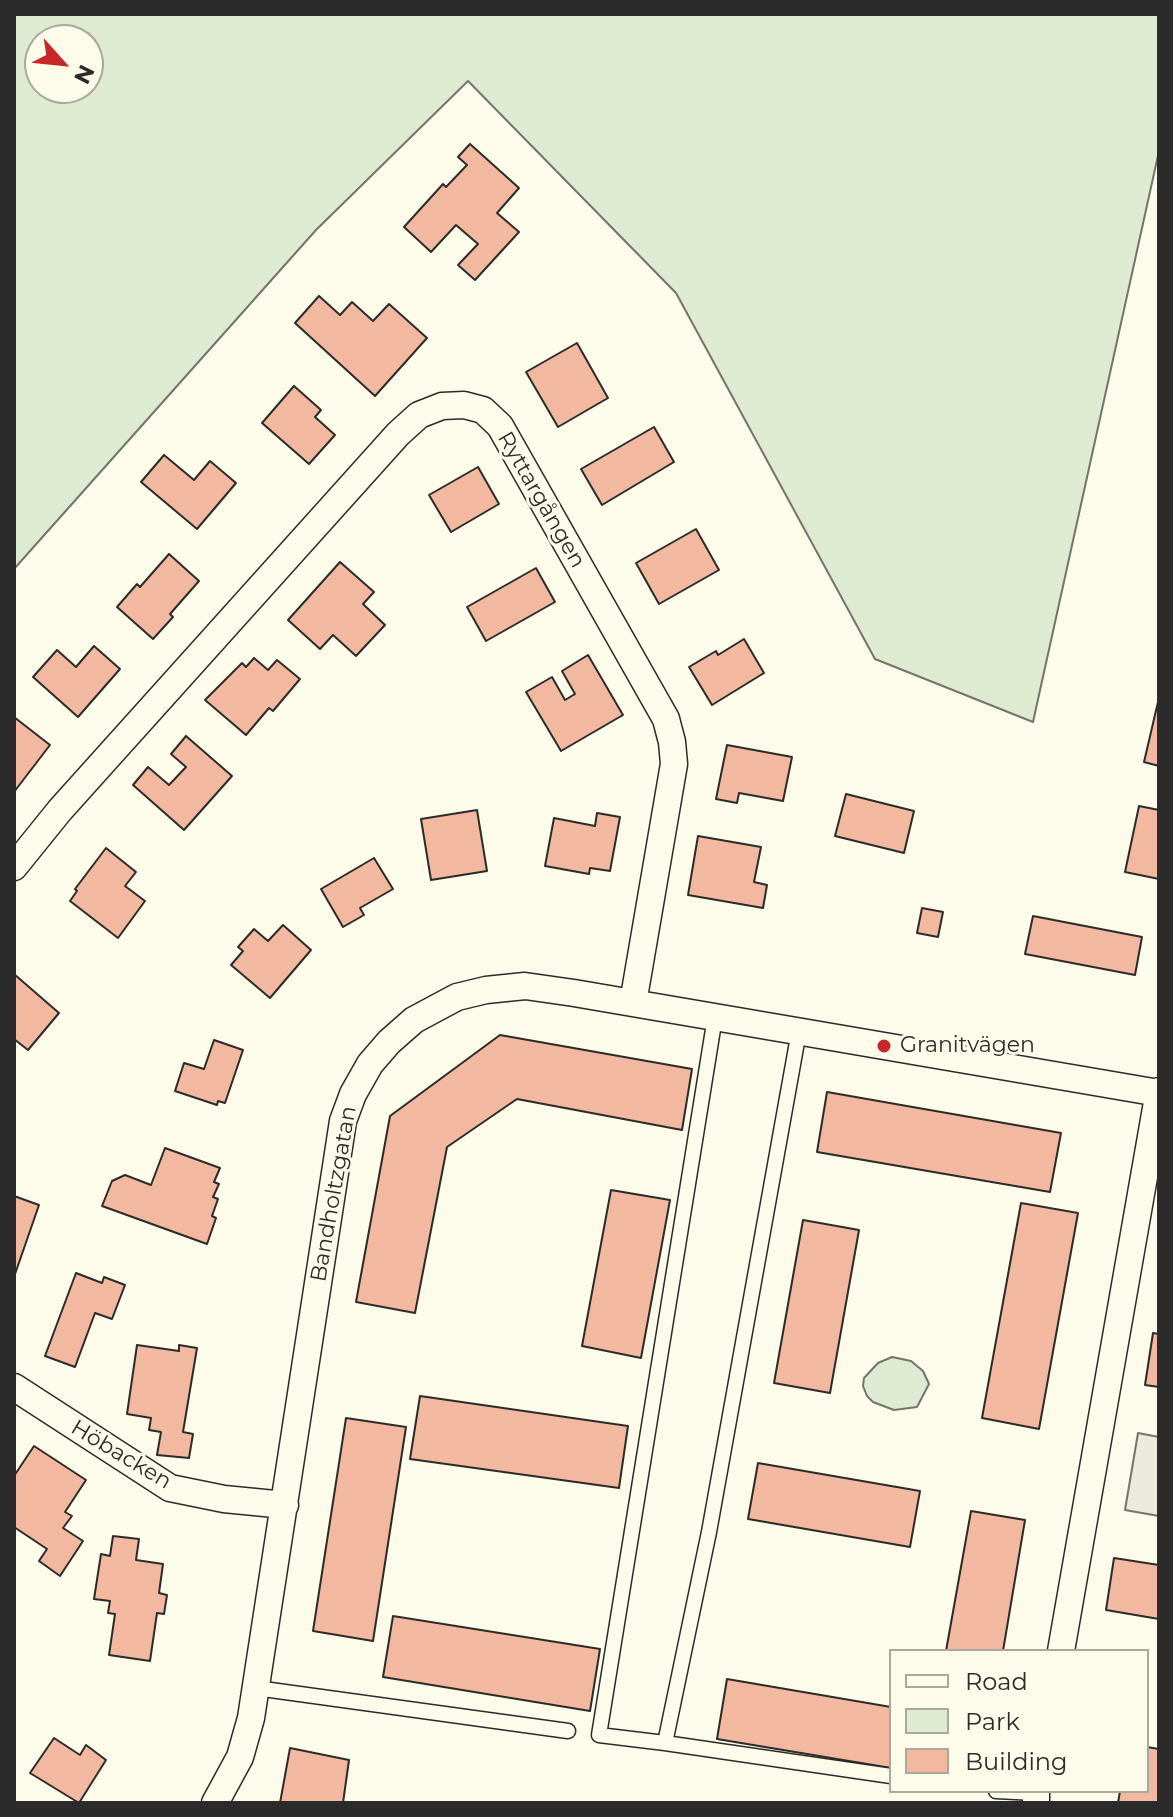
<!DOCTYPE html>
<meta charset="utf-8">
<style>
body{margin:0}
#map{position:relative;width:1173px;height:1817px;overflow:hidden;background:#fdfbea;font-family:Montserrat,sans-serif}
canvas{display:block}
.frame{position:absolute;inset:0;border:16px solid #2b2b2b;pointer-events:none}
.legend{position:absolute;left:889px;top:1649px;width:260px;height:144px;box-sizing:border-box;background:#fdfbea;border:2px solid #a9a89e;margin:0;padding:10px 14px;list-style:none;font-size:24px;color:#2b2b2b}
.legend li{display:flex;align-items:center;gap:16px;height:40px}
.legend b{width:40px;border:2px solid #a9a89e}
.north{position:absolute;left:24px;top:24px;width:80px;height:80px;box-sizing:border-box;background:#fdfbea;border:2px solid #a9a89e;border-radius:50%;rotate:117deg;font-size:22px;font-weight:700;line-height:32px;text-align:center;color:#2b2b2b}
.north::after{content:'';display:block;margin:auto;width:28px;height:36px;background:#c62828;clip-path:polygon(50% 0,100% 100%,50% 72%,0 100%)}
</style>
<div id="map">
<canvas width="1173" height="1817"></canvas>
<div class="frame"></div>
<ul class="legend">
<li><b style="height:10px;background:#fdfbea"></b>Road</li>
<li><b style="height:22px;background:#deebd1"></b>Park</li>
<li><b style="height:22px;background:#f2b8a0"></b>Building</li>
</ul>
<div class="north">N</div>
</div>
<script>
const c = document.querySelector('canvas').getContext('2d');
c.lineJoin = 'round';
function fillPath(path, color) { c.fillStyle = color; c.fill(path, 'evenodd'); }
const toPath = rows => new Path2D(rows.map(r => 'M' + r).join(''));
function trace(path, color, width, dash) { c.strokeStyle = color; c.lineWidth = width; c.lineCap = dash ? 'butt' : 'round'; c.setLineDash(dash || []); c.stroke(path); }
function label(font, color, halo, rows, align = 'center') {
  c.font = font + ' Montserrat,sans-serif'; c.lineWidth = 6; c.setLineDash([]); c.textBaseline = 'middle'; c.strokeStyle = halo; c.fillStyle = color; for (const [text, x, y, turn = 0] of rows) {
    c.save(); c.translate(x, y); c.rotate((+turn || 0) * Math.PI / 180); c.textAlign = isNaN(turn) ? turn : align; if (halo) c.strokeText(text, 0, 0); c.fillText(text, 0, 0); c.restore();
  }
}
const green = toPath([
 [14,14,1159,14,1159,151,1033,722,875,659,676,293,468,81,316,230,14,569,14,14],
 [40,40,88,40,88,88,40,88,40,40],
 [892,1357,911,1361,923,1371,929,1384,917,1407,894,1410,873,1402,867,1396,863,1386,864,1378,878,1363,892,1357]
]);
fillPath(green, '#deebd1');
trace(green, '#74746e', 2);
const parking = toPath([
 [1138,1433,1159,1437,1159,1516,1125,1510,1138,1433]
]);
fillPath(parking, '#eceadb');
trace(parking, '#74746e', 2);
const building = toPath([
 [470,144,519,188,497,213,519,232,475,280,458,265,478,244,456,225,431,252,404,227,443,184,446,187,467,165,458,157,470,144],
 [319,296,340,315,352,302,373,321,389,304,427,338,375,396,295,323,319,296],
 [577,343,608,398,558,427,526,372,577,343],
 [294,386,321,410,315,417,335,435,309,464,262,423,294,386],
 [654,427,674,462,602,505,581,469,654,427],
 [164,455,194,480,210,461,236,483,197,529,141,482,164,455],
 [478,467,499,504,451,532,429,495,478,467],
 [696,529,719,570,659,604,636,563,696,529],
 [169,554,199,581,170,614,173,617,153,639,117,607,137,584,140,587,169,554],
 [340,562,374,592,363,604,385,625,356,656,333,635,320,649,288,620,340,562],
 [536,568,555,602,486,641,467,607,536,568],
 [744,639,764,673,712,705,689,667,716,651,718,655,744,639],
 [94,646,120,669,78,717,33,677,57,650,76,667,94,646],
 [588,655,623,715,561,751,526,692,552,677,565,700,575,694,562,671,588,655],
 [254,658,268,670,277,660,300,679,273,711,269,708,246,735,205,700,242,663,246,667,254,658],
 [1158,702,1159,703,1159,766,1144,762,1158,702],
 [14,717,50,745,14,792,14,717],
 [186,736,232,776,184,830,133,785,148,767,169,785,186,767,171,754,186,736],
 [727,745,792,757,783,801,739,793,737,803,716,799,727,745],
 [846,794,914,811,904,853,835,836,846,794],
 [1139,806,1159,810,1159,879,1125,872,1139,806],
 [477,810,487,871,431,880,421,819,477,810],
 [597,813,620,817,610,871,590,868,589,874,545,866,554,818,595,826,597,813],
 [698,836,761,847,754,882,767,885,763,908,688,895,698,836],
 [106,848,136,872,125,886,145,901,118,938,70,901,77,891,75,889,106,848],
 [374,858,393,889,360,908,364,915,343,927,321,889,374,858],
 [922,908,943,912,938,937,917,933,922,908],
 [1033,916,1142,937,1135,975,1025,954,1033,916],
 [283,925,311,950,270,998,231,965,243,951,238,947,254,929,268,941,283,925],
 [14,974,59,1013,28,1050,14,1039,14,974],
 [500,1035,692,1069,682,1130,517,1099,447,1147,415,1313,356,1302,390,1116,500,1035],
 [214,1040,243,1050,225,1103,218,1101,217,1105,175,1091,184,1063,204,1069,214,1040],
 [827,1092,1061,1133,1050,1192,817,1152,827,1092],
 [165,1148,220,1168,214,1182,219,1184,213,1197,218,1199,212,1216,216,1218,207,1244,102,1206,112,1181,125,1175,151,1185,165,1148],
 [611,1190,670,1200,641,1358,582,1346,611,1190],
 [14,1196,39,1205,14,1277,14,1196],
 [1021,1203,1078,1213,1039,1429,982,1418,1021,1203],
 [803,1220,859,1230,830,1393,774,1383,803,1220],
 [76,1273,102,1283,104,1277,125,1285,112,1319,95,1313,75,1367,45,1356,76,1273],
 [1153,1333,1159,1334,1159,1387,1145,1385,1153,1333],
 [137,1345,179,1351,179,1345,197,1348,183,1432,193,1434,189,1458,157,1455,161,1432,149,1430,151,1418,127,1414,137,1345],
 [420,1396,628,1426,619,1488,410,1459,420,1396],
 [346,1418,406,1427,373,1641,313,1631,346,1418],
 [34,1446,86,1480,65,1512,72,1516,63,1528,83,1541,60,1576,39,1561,47,1549,14,1527,14,1476,34,1446],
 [758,1463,920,1491,910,1547,748,1519,758,1463],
 [971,1511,1025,1520,1003,1651,946,1651,971,1511],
 [113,1536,139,1539,136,1560,163,1564,159,1593,167,1595,164,1614,157,1613,150,1661,109,1655,115,1614,108,1613,110,1601,94,1599,101,1554,110,1556,113,1536],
 [1114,1558,1159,1565,1159,1619,1106,1610,1114,1558],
 [393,1616,600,1649,590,1711,383,1677,393,1616],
 [727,1679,891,1707,891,1768,717,1739,727,1679],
 [54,1738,80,1755,86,1745,106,1760,79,1803,30,1773,54,1738],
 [1147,1747,1159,1749,1159,1803,1118,1803,1120,1791,1147,1791,1147,1747],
 [290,1748,349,1760,343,1803,280,1803,290,1748]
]);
fillPath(building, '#f2b8a0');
trace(building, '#2b2b2b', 2);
const lane = toPath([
 [715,1017,599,1735,665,1743,709,1532,799,1031],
 [256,1688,568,1731],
 [665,1743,891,1776],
 [996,1791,1035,1793]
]);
const street = toPath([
 [14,867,60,810,398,434,419,415,442,406,464,405,483,410,500,426,666,719,672,742,674,764,633,1003],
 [14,1387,170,1488,224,1499,285,1505],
 [1061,1651,1159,1091],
 [215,1803,240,1757,251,1718,343,1121,353,1094,370,1064,389,1042,414,1020,457,997,486,990,525,986,574,993,1159,1093],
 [1036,1803,1036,1791]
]);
trace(lane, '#2b2b2b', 17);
trace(street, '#2b2b2b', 29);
trace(lane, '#fdfbea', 14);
trace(street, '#fdfbea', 26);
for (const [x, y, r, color] of [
 [884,1046,8,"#c62828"]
]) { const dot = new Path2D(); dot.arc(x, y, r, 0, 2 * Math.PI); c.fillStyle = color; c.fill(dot); trace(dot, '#fdfbea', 3); }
label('22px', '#2b2b2b', '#fdfbea', [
 ["Ryttargången",541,500,60],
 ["Bandholtzgatan",334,1194,-80],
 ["Höbacken",121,1455,31]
]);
label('22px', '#2b2b2b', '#fdfbea', [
 ["Granitvägen",900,1046]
], 'left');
</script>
